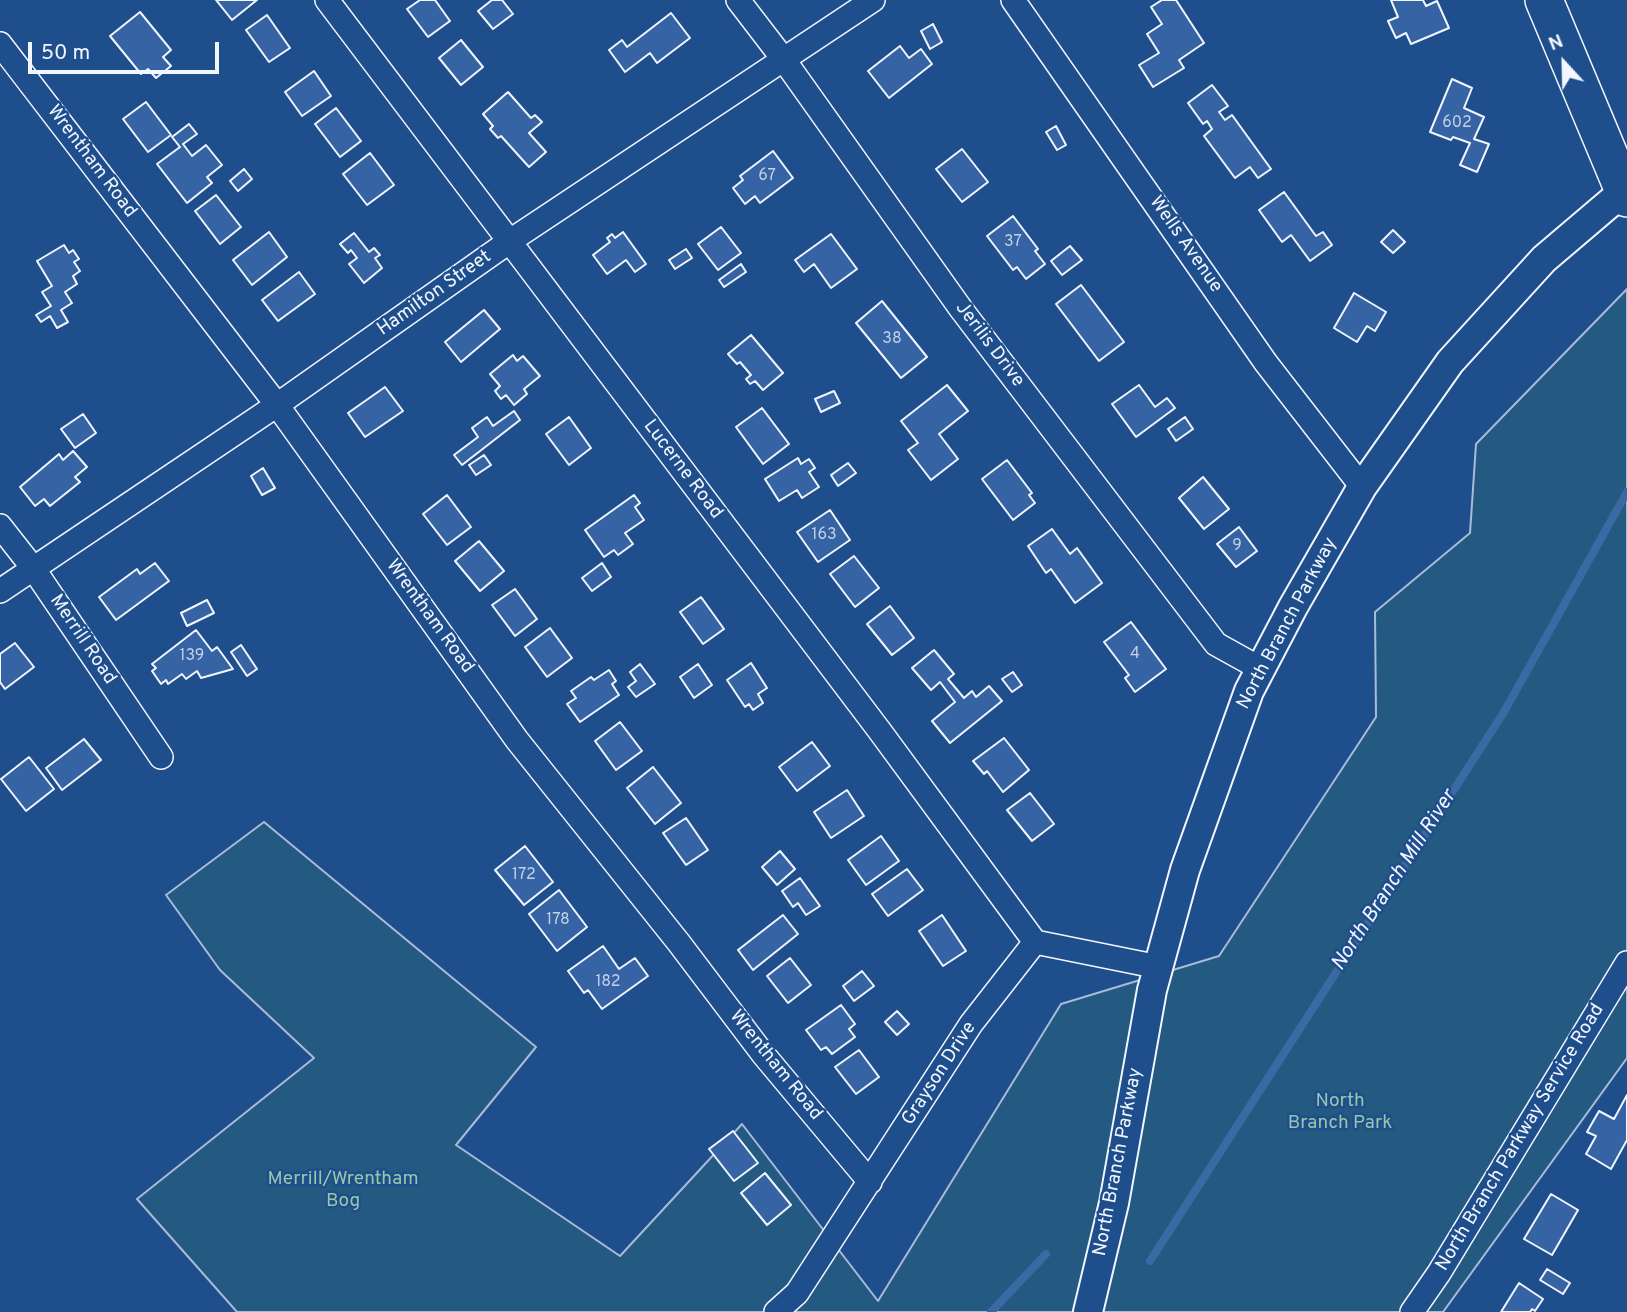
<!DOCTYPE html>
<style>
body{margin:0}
#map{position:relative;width:1627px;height:1312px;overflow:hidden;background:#1f4e8c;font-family:Overpass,sans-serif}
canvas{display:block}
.north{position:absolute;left:1529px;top:28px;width:70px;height:70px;-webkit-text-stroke:5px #1f4e8c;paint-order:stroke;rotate:338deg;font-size:19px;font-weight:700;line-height:28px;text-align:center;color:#f2f6ff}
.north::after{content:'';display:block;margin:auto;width:24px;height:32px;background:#f2f6ff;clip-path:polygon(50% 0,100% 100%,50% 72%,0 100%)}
.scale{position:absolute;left:28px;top:42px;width:191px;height:32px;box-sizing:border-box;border:4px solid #f2f6ff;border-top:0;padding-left:9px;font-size:21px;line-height:24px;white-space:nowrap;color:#f2f6ff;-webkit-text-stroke:5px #1f4e8c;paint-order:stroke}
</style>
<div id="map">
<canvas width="1627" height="1312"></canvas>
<div class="north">N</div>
<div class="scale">50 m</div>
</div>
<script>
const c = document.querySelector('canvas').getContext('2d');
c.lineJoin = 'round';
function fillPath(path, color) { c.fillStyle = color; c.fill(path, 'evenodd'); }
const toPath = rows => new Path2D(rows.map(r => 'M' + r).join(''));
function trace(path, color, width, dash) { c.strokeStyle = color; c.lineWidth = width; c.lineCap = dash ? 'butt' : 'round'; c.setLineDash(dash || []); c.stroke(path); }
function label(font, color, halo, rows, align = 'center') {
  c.font = font + ' Overpass,sans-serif'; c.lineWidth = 5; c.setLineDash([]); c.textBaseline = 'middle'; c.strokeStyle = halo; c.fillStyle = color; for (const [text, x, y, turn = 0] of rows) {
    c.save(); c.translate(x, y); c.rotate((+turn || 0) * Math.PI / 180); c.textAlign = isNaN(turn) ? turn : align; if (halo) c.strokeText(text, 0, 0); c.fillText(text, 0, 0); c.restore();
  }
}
const green = toPath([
 [1627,289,1627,1058,1443,1312,237,1312,137,1199,314,1058,220,970,166,895,264,822,536,1047,456,1145,620,1256,742,1124,878,1301,1061,1004,1219,956,1376,717,1375,612,1470,533,1476,444,1627,289]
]);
fillPath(green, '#245a82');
trace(green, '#a8bbd7', 2);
trace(toPath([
 [1150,1261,1504,712,1627,492],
 [991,1312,1046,1254]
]), '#3b69a3', 8);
const building = toPath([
 [216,0,257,0,232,20,216,0],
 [420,0,435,0,450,21,428,37,407,9,420,0],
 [492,0,502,0,513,14,493,29,478,11,492,0],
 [1162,0,1176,0,1204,43,1179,60,1184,68,1153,87,1139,65,1159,53,1147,34,1162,24,1151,7,1162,0],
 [1391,0,1423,0,1426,6,1437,1,1449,28,1411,44,1406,33,1396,38,1388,21,1398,17,1391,0],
 [140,12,171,50,163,57,171,66,156,78,148,69,141,74,110,36,140,12],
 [671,13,690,38,657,63,650,53,625,72,609,50,622,40,627,47,671,13],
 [267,15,290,48,269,62,246,30,267,15],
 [933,24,942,42,930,49,921,31,933,24],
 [461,40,483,67,461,85,439,58,461,40],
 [900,46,909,58,921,49,932,64,889,98,868,71,900,46],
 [314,71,331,96,302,116,285,92,314,71],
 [1452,79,1472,88,1464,108,1484,117,1474,139,1489,144,1477,172,1460,165,1470,143,1453,137,1451,140,1430,132,1452,79],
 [1212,85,1228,106,1219,112,1225,120,1232,115,1271,169,1258,178,1250,167,1235,178,1204,136,1212,129,1207,121,1203,124,1188,103,1212,85],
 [508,92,531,118,535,115,542,122,529,133,546,152,529,167,501,136,498,138,490,129,493,126,483,114,508,92],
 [146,102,171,135,148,152,123,119,146,102],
 [336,108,361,141,340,157,315,124,336,108],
 [189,124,197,134,183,144,192,156,206,145,222,165,207,177,212,183,187,203,157,164,180,147,172,137,189,124],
 [1056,126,1066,145,1057,150,1046,132,1056,126],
 [962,149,988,182,962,202,936,169,962,149],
 [773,151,793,178,760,203,755,196,745,204,733,188,743,180,740,176,773,151],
 [370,153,394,185,367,205,343,174,370,153],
 [244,169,252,179,238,191,230,181,244,169],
 [1284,192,1316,236,1323,232,1332,245,1310,261,1291,235,1282,242,1259,210,1284,192],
 [216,195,241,227,220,244,195,211,216,195],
 [1013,216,1038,249,1035,251,1045,264,1026,279,1017,267,1013,270,987,236,1013,216],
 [721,227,741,253,718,270,698,244,721,227],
 [1393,230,1405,242,1393,253,1381,242,1393,230],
 [269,232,287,257,252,285,233,260,269,232],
 [623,232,646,264,635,272,626,260,607,274,593,255,610,242,607,238,612,234,615,238,623,232],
 [354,233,369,252,374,248,380,255,375,258,382,268,364,283,349,264,357,258,351,250,348,253,340,244,354,233],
 [831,234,857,269,831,288,814,264,804,272,795,260,831,234],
 [64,245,69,253,73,250,79,259,74,262,80,271,73,276,77,284,65,292,72,303,61,310,68,322,57,328,50,316,41,322,36,315,51,306,42,292,52,286,37,261,64,245],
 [1070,246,1082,260,1062,275,1051,261,1070,246],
 [686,249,692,258,675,269,669,260,686,249],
 [741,264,746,272,724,287,719,280,741,264],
 [299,272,315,294,278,321,262,300,299,272],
 [1081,285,1124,342,1099,361,1056,304,1081,285],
 [1354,293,1386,312,1375,331,1367,326,1357,342,1334,328,1354,293],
 [882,301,927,357,901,378,856,323,882,301],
 [484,310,500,329,461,362,445,342,484,310],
 [751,335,783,373,763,390,755,381,750,384,746,379,751,375,740,362,737,364,728,354,751,335],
 [513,355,517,361,523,356,540,376,524,389,527,394,514,405,506,395,501,399,495,391,500,386,490,374,513,355],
 [947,385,968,411,939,434,958,459,931,480,908,450,918,443,901,421,947,385],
 [1139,385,1155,407,1167,398,1175,408,1136,437,1112,404,1139,385],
 [385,387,403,411,365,437,348,413,385,387],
 [834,391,840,403,821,412,815,399,834,391],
 [762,408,789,444,763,464,736,427,762,408],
 [514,411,520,420,462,465,454,455,478,437,472,428,487,417,493,426,514,411],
 [83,414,96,433,75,448,61,429,83,414],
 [569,417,591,448,569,465,546,434,569,417],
 [1185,417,1193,429,1176,441,1168,429,1185,417],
 [73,451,87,467,75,477,80,482,50,506,44,499,35,506,20,487,59,454,63,460,73,451],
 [484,455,491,465,476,475,469,465,484,455],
 [798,458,801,464,809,459,815,468,809,472,819,487,802,498,797,490,779,501,765,479,798,458],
 [1007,460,1032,493,1029,495,1035,503,1013,520,982,479,1007,460],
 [848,463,856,473,838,486,831,475,848,463],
 [263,468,275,488,262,495,251,476,263,468],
 [1203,477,1229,509,1204,529,1179,498,1203,477],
 [447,495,471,527,447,545,423,514,447,495],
 [634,495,640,503,635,507,644,520,625,533,633,544,618,555,614,550,604,557,585,530,634,495],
 [830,510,850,540,818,562,797,532,830,510],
 [1239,527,1257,551,1236,567,1217,544,1239,527],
 [1052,529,1070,554,1077,548,1102,583,1075,603,1051,569,1046,573,1028,546,1052,529],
 [479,541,504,571,480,591,455,561,479,541],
 [854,556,879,588,855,607,830,574,854,556],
 [155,563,169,581,116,620,99,597,137,569,140,574,155,563],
 [602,563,611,577,592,591,582,578,602,563],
 [515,589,537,619,515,636,492,605,515,589],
 [701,597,724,629,703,644,680,612,701,597],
 [207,600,214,613,187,626,181,613,207,600],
 [890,606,914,638,892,655,867,624,890,606],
 [1131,622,1166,669,1135,692,1125,678,1129,675,1104,642,1131,622],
 [550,628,572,658,547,677,525,647,550,628],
 [196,630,212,651,217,647,233,669,201,678,197,671,186,679,182,674,168,684,166,680,161,684,152,671,156,668,152,664,196,630],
 [15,643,34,667,5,689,0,682,0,654,15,643],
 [241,645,257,669,247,676,231,652,241,645],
 [934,650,954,674,948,679,964,698,972,691,976,697,989,686,1002,701,950,743,932,721,955,702,940,682,931,690,912,668,934,650],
 [751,663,767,688,758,694,763,703,753,710,749,704,745,707,727,680,751,663],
 [640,664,655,684,636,697,628,687,636,681,630,672,640,664],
 [698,664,712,685,694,698,680,677,698,664],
 [609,670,616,681,612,684,619,695,580,722,567,704,576,698,571,691,591,677,594,680,609,670],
 [1013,672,1022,685,1012,692,1002,679,1013,672],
 [620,722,642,751,616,770,595,741,620,722],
 [1004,738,1029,770,1003,792,987,771,984,774,973,761,1004,738],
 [84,739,101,760,62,790,46,768,84,739],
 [812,742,830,766,797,791,779,767,812,742],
 [29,757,54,789,26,811,1,779,29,757],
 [653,767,681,803,655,824,627,788,653,767],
 [847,790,864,816,831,838,814,812,847,790],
 [1030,793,1054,824,1032,841,1007,810,1030,793],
 [686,818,708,850,686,865,663,833,686,818],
 [881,836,899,861,866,885,848,860,881,836],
 [525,846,553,882,524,905,495,870,525,846],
 [780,851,795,869,777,885,762,867,780,851],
 [907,869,923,890,888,916,872,894,907,869],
 [800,878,820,906,806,915,798,903,793,907,782,891,800,878],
 [559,890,587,927,557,951,529,914,559,890],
 [783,915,798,934,753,970,738,950,783,915],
 [942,915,966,951,943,966,919,931,942,915],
 [603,946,619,969,635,958,648,976,602,1009,588,990,584,993,568,971,603,946],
 [790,958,811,985,788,1003,767,976,790,958],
 [862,971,874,986,854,1001,843,986,862,971],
 [841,1005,855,1024,849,1029,855,1037,832,1054,826,1047,821,1050,806,1030,841,1005],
 [897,1011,909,1024,897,1035,885,1022,897,1011],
 [859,1050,879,1077,856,1094,835,1067,859,1050],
 [1627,1095,1627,1140,1611,1169,1586,1154,1596,1136,1587,1132,1599,1111,1614,1119,1627,1095],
 [733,1131,758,1163,734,1181,709,1149,733,1131],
 [765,1173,791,1205,767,1225,741,1193,765,1173],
 [1551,1194,1578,1210,1552,1255,1524,1239,1551,1194],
 [1547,1269,1570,1283,1563,1294,1540,1280,1547,1269],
 [1519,1283,1543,1299,1535,1311,1532,1309,1530,1312,1501,1312,1519,1283]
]);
fillPath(building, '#3563a3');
trace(building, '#f2f6ff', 2);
const minor = toPath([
 [327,0,879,730,1035,942],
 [738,0,784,60,961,309,1216,644,1261,669],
 [1013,0,1266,363,1362,487],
 [0,44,277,405,517,740,679,943,763,1054,870,1182],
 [0,526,33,568,161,757],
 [0,591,277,405,510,241,873,0],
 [776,1312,797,1293,971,1024,1035,942,1159,967],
 [1412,1312,1439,1273,1627,963]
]);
const tertiary = toPath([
 [1088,1312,1114,1203,1152,990,1185,870,1249,691,1293,607,1362,487,1450,362,1544,259,1624,191]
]);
const primary = toPath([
 [1544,0,1627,198]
]);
trace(minor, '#f2f6ff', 26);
trace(tertiary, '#f2f6ff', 32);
trace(primary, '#f2f6ff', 40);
trace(minor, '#1f4e8c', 23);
trace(tertiary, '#1f4e8c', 28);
trace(primary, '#1f4e8c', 37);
label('16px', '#c3d1e8', null, [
 ["602",1457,124],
 ["67",767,177],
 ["37",1013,243],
 ["38",892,340],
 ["163",824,536],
 ["9",1237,547],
 ["4",1135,655],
 ["139",192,657],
 ["172",524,876],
 ["178",558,921],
 ["182",608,983]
]);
label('19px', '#f2f6ff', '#1f4e8c', [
 ["Wrentham Road",91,162,53],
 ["Wells Avenue",1185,245,55],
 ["Hamilton Street",435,294,-35],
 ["Jerilis Drive",989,345,53],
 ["Lucerne Road",682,470,53],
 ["Wrentham Road",429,617,54],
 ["North Branch Parkway",1288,624,-62],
 ["Merrill Road",82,640,56],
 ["Wrentham Road",775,1066,51],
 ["Grayson Drive",940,1074,-57],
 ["North Branch Parkway Service Road",1521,1138,-59],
 ["North Branch Parkway",1119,1162,-79]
]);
label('19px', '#97c8a6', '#1f4e8c', [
 ["North",1340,1102],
 ["Branch Park",1340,1124],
 ["Merrill/Wrentham",343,1180],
 ["Bog",343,1202]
]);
label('italic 21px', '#f2f6ff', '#1f4e8c', [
 ["North Branch Mill River",1395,881,-57]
]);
</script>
